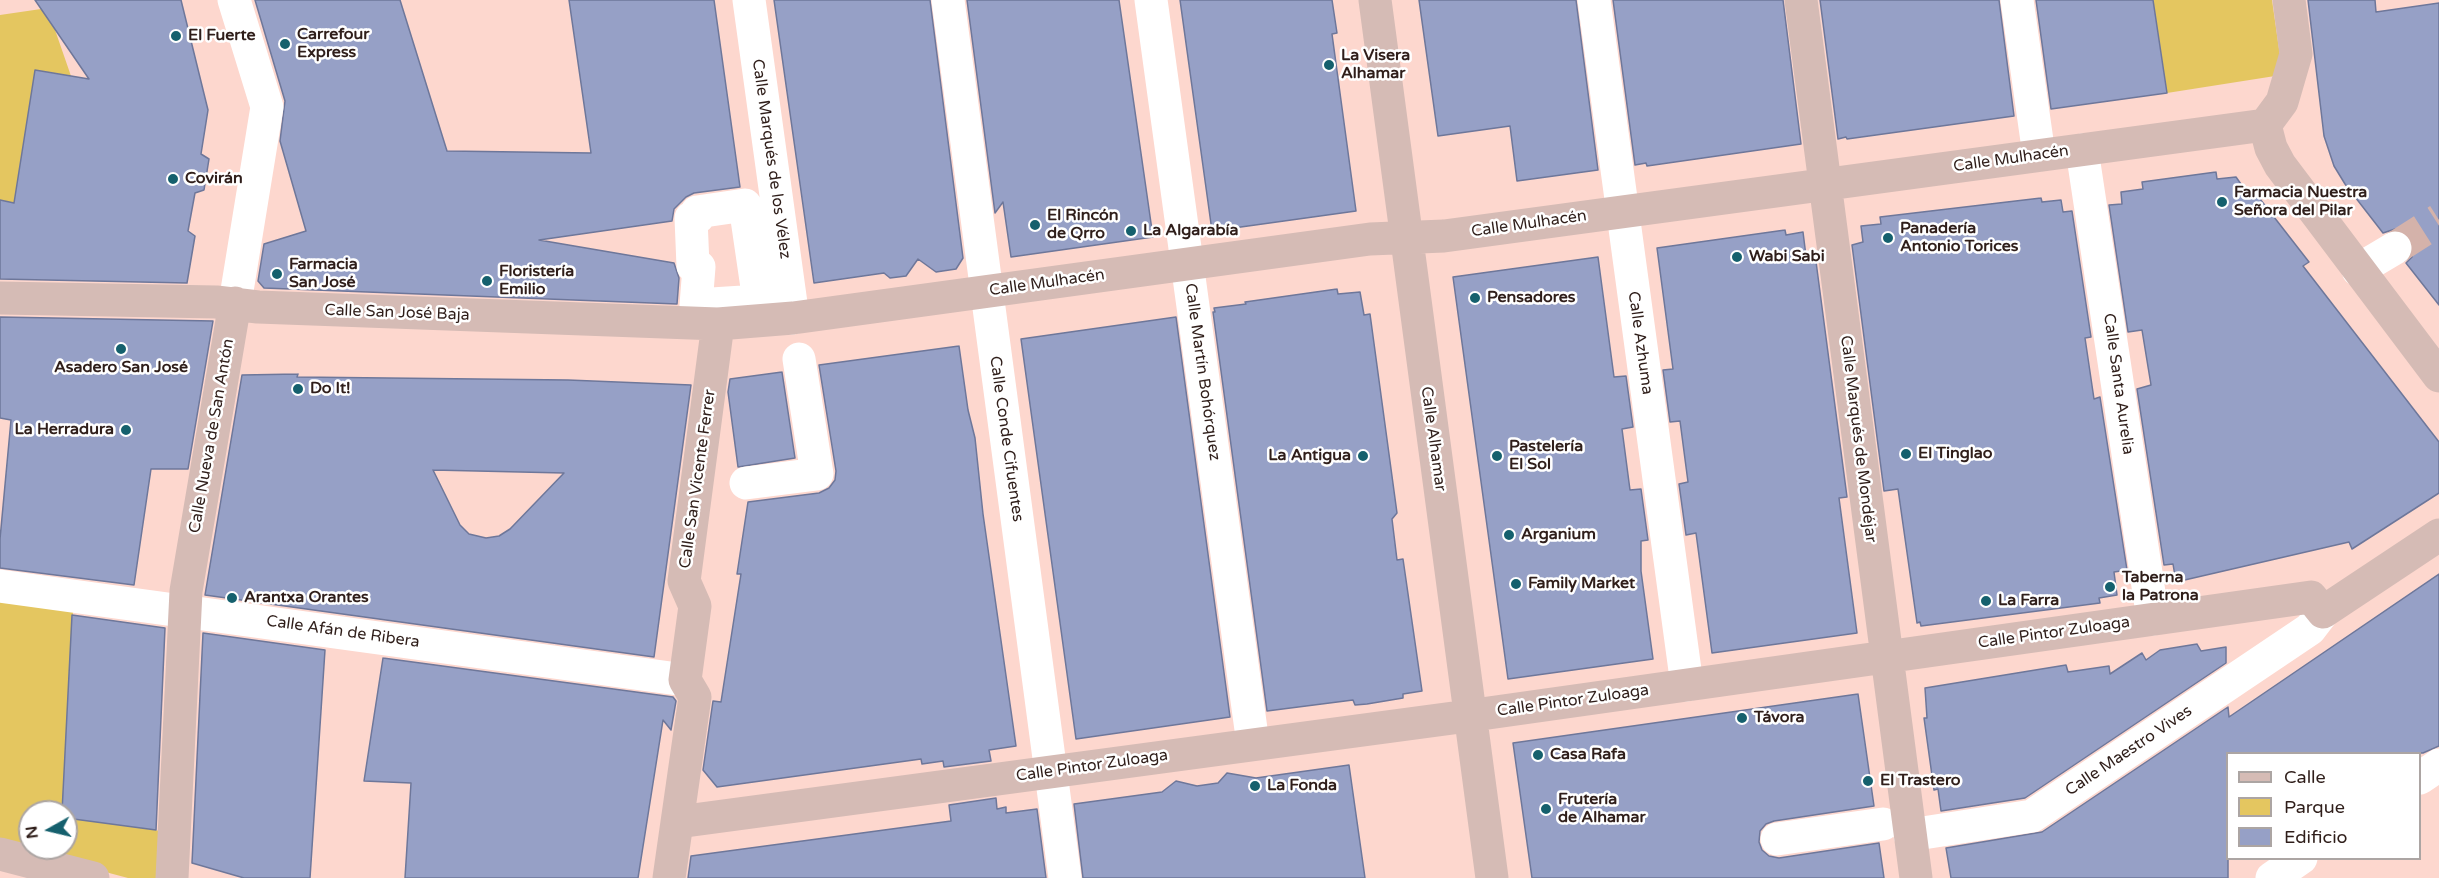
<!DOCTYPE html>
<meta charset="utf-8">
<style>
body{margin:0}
#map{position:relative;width:2439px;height:878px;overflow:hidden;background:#fdd7ce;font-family:"Varela Round",sans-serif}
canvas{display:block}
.legend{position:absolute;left:2226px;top:752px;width:195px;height:108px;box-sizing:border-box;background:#fff;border:2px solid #aca5a3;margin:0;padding:8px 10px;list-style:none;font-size:18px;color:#2f1e1a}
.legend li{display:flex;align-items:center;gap:12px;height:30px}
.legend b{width:30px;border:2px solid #aca5a3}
.north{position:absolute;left:18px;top:800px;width:60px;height:60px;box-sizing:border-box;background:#fff;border:2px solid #aca5a3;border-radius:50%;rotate:262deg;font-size:16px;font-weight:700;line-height:24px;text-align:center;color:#2f1e1a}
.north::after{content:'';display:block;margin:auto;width:21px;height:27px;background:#15606d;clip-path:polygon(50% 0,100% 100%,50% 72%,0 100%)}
</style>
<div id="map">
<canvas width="2439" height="878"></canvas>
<ul class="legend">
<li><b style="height:8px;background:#d5bbb5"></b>Calle</li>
<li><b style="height:16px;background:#e4c660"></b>Parque</li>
<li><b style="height:16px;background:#96a0c6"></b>Edificio</li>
</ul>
<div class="north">N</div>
</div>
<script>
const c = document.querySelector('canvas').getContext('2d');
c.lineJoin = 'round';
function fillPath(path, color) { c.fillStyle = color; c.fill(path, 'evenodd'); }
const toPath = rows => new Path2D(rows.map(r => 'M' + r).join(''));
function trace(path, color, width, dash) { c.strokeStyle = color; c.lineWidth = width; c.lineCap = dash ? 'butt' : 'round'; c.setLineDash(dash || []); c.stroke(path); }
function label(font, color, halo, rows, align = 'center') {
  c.font = font + ' "Varela Round",sans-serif'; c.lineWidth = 5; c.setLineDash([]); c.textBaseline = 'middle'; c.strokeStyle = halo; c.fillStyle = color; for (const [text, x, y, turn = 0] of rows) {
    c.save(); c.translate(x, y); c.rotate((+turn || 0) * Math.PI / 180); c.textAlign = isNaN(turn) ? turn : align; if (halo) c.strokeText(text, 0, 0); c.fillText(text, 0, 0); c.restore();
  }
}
fillPath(toPath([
 [2153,0,2272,0,2281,63,2275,76,2167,93],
 [41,9,54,27,71,76,35,70,14,203,0,200,0,15],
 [0,597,73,612,62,812,30,812,30,848,66,848,66,817,161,831,159,878,128,878,0,844]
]), '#e4c660');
const building = toPath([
 [35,0,181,0,208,110,201,154,209,159,204,190,195,193,188,231,195,236,187,283,0,279,0,200,14,203,35,70,89,79,35,0],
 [255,0,400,0,447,151,591,153,569,0,714,0,740,187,694,193,686,197,674,209,672,221,539,240,674,263,679,278,677,304,264,288,258,281,264,244,306,231,280,141,285,101,255,0],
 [774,0,930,0,963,258,956,269,936,272,918,259,906,276,890,278,884,273,814,283,774,0],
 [967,0,1119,0,1153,237,1011,257,1003,202,995,213,967,0],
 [1180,0,1332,0,1337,33,1332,34,1356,211,1212,231,1180,0],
 [1419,0,1576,0,1598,170,1517,181,1510,126,1438,136,1419,0],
 [1613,0,1783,0,1801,144,1647,166,1646,163,1635,165,1613,0],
 [1820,0,1999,0,2014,116,1847,139,1846,137,1838,139,1820,0],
 [2036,0,2153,0,2167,93,2051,109,2036,0],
 [2308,0,2375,0,2376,12,2439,3,2439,305,2406,263,2412,257,2414,248,2411,238,2405,232,2395,229,2383,233,2345,184,2334,166,2324,136,2308,0],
 [2216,172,2217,179,2236,177,2248,194,2253,190,2309,262,2303,266,2439,442,2439,493,2352,549,2349,542,2176,582,2173,564,2164,565,2137,389,2151,385,2142,330,2128,332,2109,205,2122,204,2121,192,2143,189,2142,182,2216,172],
 [2041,198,2042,202,2061,200,2063,212,2072,211,2091,337,2085,338,2094,399,2100,397,2127,570,2114,572,2117,595,2099,598,2100,603,1921,626,1920,622,1917,623,1898,489,1884,491,1852,245,1863,242,1861,226,1881,224,1880,217,2041,198],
 [1785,230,1786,235,1803,232,1806,256,1815,254,1847,497,1839,498,1857,633,1712,653,1696,533,1686,535,1679,484,1688,482,1680,421,1670,422,1663,370,1673,369,1657,248,1785,230],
 [1598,257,1614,377,1626,376,1633,427,1622,429,1630,490,1641,489,1648,540,1641,541,1641,571,1653,659,1508,679,1453,277,1598,257],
 [1337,289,1338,294,1360,292,1364,315,1370,314,1397,513,1392,519,1397,560,1403,559,1422,691,1403,694,1403,698,1367,704,1355,705,1353,700,1267,711,1213,312,1215,312,1214,308,1246,304,1245,302,1337,289],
 [0,317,213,321,188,469,151,469,134,585,0,568,0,539,11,420,0,418,0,317],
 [1176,317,1230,717,1076,739,1021,339,1176,317],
 [959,346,968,410,975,438,983,514,1016,746,989,750,991,761,944,767,943,761,922,764,921,759,717,787,703,770,713,701,721,702,741,574,737,574,748,502,819,493,829,488,835,480,836,471,819,365,959,346],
 [782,372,795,458,738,467,728,392,730,379,782,372],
 [298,374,297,377,568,380,691,385,654,657,205,595,242,375,298,374],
 [433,470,564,473,510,529,499,536,486,538,469,534,460,525,433,470],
 [2439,574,2439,746,2423,753,2228,753,2228,878,1951,878,1946,848,2042,832,2228,707,2229,717,2439,574],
 [72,615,165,628,156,830,66,818,66,812,62,812,72,615],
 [203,633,325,650,310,878,244,878,192,863,203,633],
 [2197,644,2201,651,2226,647,2226,663,2025,798,1941,811,1938,789,1934,790,1924,718,1927,718,1925,688,2066,665,2068,672,2109,666,2110,674,2142,653,2146,660,2160,650,2197,644],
 [383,658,673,697,676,701,671,730,663,720,638,878,405,878,411,783,364,781,383,658],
 [1858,694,1874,806,1774,821,1766,824,1760,831,1759,842,1762,850,1769,856,1779,858,1879,843,1884,878,1532,878,1513,743,1858,694],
 [1349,765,1365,878,1083,878,1074,804,1162,792,1176,781,1197,786,1218,783,1227,773,1256,778,1349,765],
 [996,798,997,809,1006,807,1006,813,1037,809,1046,878,688,878,691,856,951,821,949,805,996,798]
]);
fillPath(building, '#96a0c6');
trace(building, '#6e779a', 1.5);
trace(toPath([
 [2395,248,2439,220]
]), '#d4b2aa', 33, [33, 16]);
trace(toPath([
 [234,0,267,107,235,303],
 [749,0,793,318],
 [948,0,1065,878],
 [1151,0,1253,744],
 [1594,0,1687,685],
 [2017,0,2039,155],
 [2082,150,2153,619],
 [745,205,759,301,696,305,699,267,693,266,691,218,698,217,697,212,745,205],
 [2358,270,2395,248],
 [746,483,817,474,799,359],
 [0,586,685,680],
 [2420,778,2439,765],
 [1910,835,2032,816,2310,629,2323,612],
 [1777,839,1883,824],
 [2272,878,2301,858]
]), '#fff', 33);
trace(toPath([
 [1375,0,1492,878],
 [1801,0,1916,878],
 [2265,125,2271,148,2280,165,2439,376],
 [2265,125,2282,102,2296,54,2289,0],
 [0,298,216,302,258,307,718,324,793,318,1370,239,1444,236,2265,125],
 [678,822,1453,718,2311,597,2323,612,2439,535],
 [0,854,93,878],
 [172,878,186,591,235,303],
 [669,878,695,697,685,680,695,606,684,581,718,324]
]), '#d5bbb5', 33);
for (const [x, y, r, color] of [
 [176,36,6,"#15606d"],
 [285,44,6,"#15606d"],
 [1329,65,6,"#15606d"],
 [173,179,6,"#15606d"],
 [2222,202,6,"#15606d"],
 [1035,225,6,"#15606d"],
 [1131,231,6,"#15606d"],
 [1888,238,6,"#15606d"],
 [1737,257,6,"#15606d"],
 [277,274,6,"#15606d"],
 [487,281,6,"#15606d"],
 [1475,298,6,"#15606d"],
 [121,349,6,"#15606d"],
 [298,389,6,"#15606d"],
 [126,430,6,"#15606d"],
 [1906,454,6,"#15606d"],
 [1363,456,6,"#15606d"],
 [1497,456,6,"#15606d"],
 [1509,535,6,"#15606d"],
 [1516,584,6,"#15606d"],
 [2110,587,6,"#15606d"],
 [232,598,6,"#15606d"],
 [1986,601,6,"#15606d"],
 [1742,718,6,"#15606d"],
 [1538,755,6,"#15606d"],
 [1868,781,6,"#15606d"],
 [1255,786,6,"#15606d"],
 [1546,809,6,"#15606d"]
]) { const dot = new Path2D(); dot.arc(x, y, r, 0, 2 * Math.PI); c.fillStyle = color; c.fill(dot); trace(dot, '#fff', 2); }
label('bold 16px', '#2f1e1a', '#fff', [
 ["Carrefour",297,35],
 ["Express",297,53],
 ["El Fuerte",188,36],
 ["La Visera",1341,56],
 ["Alhamar",1341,74],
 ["Covirán",185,179],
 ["Farmacia Nuestra",2234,193],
 ["Señora del Pilar",2234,211],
 ["El Rincón",1047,216],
 ["de Qrro",1047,234],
 ["Panadería",1900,229],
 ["Antonio Torices",1900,247],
 ["La Algarabía",1143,231],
 ["Wabi Sabi",1749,257],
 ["Farmacia",289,265],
 ["San José",289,283],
 ["Floristería",499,272],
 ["Emilio",499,290],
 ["Pensadores",1487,298],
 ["Asadero San José",121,368,"center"],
 ["Do It!",310,389],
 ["La Herradura",114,430,"right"],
 ["Pastelería",1509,447],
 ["El Sol",1509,465],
 ["El Tinglao",1918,454],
 ["La Antigua",1351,456,"right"],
 ["Arganium",1521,535],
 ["Taberna",2122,578],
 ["la Patrona",2122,596],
 ["Family Market",1528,584],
 ["Arantxa Orantes",244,598],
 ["La Farra",1998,601],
 ["Távora",1754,718],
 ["Casa Rafa",1550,755],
 ["El Trastero",1880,781],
 ["La Fonda",1267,786],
 ["Frutería",1558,800],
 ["de Alhamar",1558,818]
], 'left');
label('16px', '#2f1e1a', '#fff', [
 ["Calle Marqués de los Vélez",771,159,82],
 ["Calle Mulhacén",2011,159,-8],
 ["Calle Mulhacén",1529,224,-8],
 ["Calle Mulhacén",1047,283,-8],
 ["Calle San José Baja",397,313,2],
 ["Calle Azhuma",1640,343,82],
 ["Calle Martín Bohórquez",1202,372,82],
 ["Calle Santa Aurelia",2118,384,82],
 ["Calle Nueva de San Antón",212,436,-80],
 ["Calle Conde Cifuentes",1006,439,82],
 ["Calle Alhamar",1433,439,82],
 ["Calle Marqués de Mondéjar",1858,439,83],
 ["Calle San Vicente Ferrer",698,479,-82],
 ["Calle Afán de Ribera",343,632,8],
 ["Calle Pintor Zuloaga",2054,633,-8],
 ["Calle Pintor Zuloaga",1573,701,-8],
 ["Calle Maestro Vives",2129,751,-34],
 ["Calle Pintor Zuloaga",1092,766,-8]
]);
</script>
